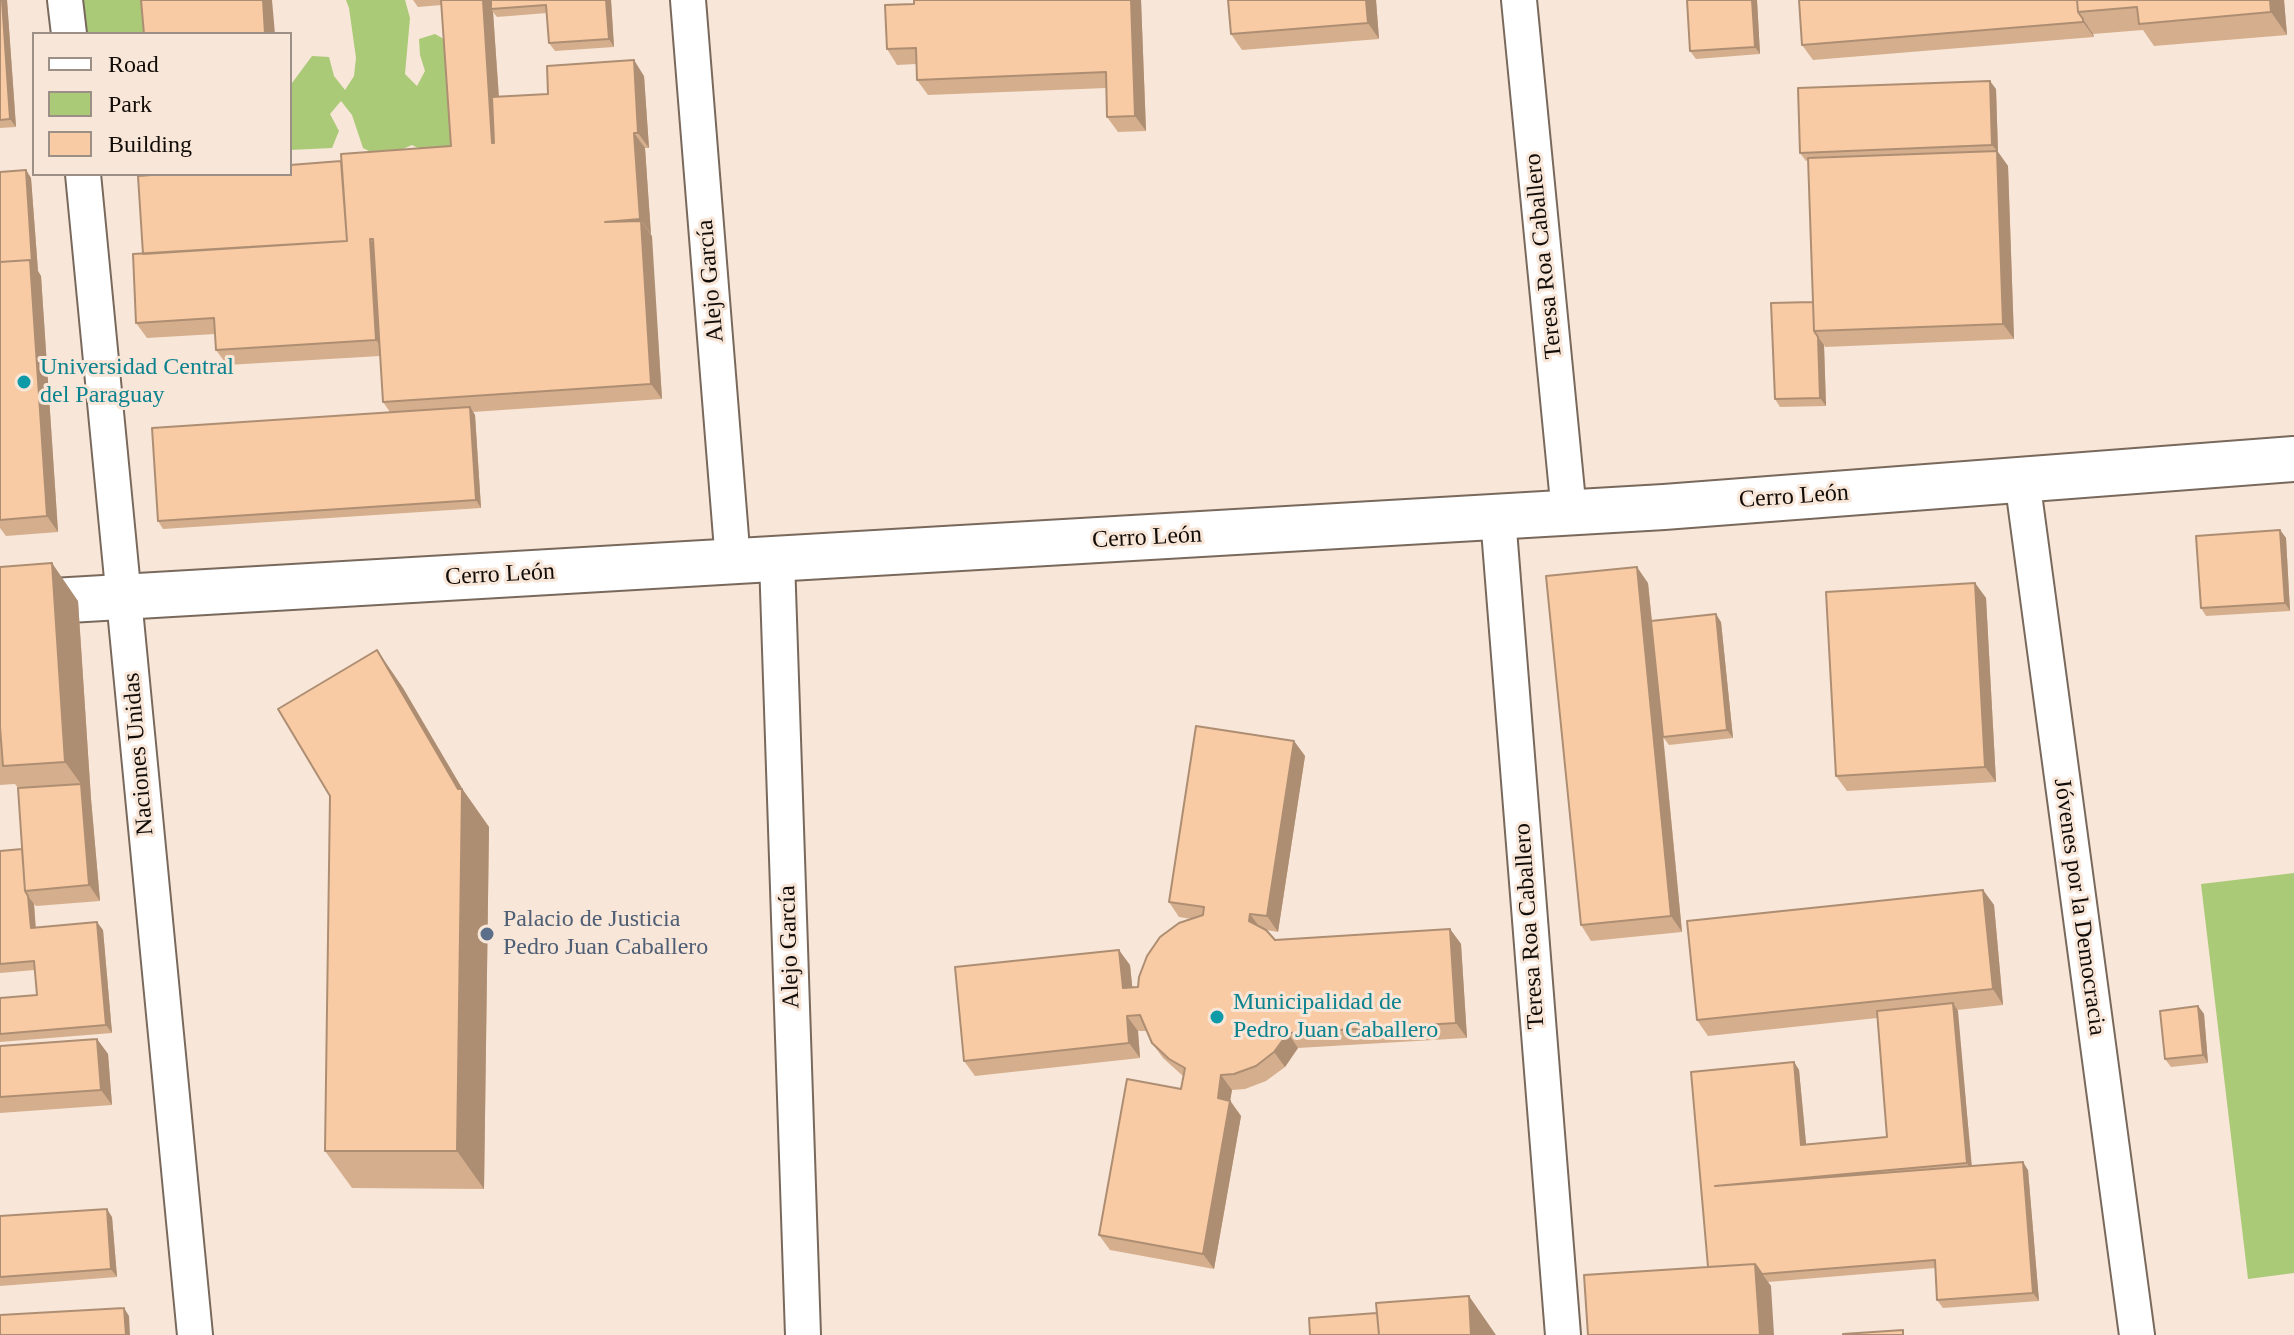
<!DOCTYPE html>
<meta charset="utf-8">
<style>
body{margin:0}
#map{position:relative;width:2294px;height:1335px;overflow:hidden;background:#f8e6d8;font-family:"Times New Roman",serif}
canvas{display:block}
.legend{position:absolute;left:32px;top:32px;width:260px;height:144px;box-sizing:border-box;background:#f8e6d8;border:2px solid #9c8f85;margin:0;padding:10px 14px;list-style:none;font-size:24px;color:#120c08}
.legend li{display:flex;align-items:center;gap:16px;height:40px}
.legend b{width:40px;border:2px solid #9c8f85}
</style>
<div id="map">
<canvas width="2294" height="1335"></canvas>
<ul class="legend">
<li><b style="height:10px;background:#fff"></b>Road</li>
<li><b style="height:22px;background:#abca78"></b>Park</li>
<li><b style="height:22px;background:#f8cba4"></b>Building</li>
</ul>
</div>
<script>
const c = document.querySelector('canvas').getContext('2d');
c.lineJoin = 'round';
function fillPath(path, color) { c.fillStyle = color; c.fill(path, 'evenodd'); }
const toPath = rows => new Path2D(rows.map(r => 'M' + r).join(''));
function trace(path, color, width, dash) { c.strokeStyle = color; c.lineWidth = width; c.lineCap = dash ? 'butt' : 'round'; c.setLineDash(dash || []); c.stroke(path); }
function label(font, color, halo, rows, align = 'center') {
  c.font = font + ' "Times New Roman",serif'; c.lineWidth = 6; c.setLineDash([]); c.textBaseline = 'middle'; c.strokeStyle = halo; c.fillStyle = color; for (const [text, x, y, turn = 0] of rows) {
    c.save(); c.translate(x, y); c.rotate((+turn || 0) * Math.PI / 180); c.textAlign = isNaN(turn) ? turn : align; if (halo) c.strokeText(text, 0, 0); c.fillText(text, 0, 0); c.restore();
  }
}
fillPath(toPath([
 [80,0,160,0,158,34,76,34],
 [346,0,405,0,410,18,405,74,417,86,425,71,420,55,419,39,435,34,451,43,475,143,428,153,412,145,396,152,379,156,363,148,352,115,341,101,330,114,339,131,332,148,290,150,290,83,292,83,312,56,329,57,334,76,345,90,354,76,356,58,349,8],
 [2294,873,2294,1273,2248,1279,2201,884]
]), '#abca78');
const minor = toPath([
 [65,0,69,34],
 [688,0,733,562],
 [1519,0,1569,512],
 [83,174,195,1335],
 [2022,479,2137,1335],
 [1498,517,1563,1335],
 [777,560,803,1335]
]);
const tertiary = toPath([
 [0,604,1664,507,2294,459]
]);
trace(minor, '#78695c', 38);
trace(tertiary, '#78695c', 48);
trace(minor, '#fff', 34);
trace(tertiary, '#fff', 44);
fillPath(toPath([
 [0,0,7,0,16,127,0,128],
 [413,0,611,0,614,47,555,51,549,43,547,13,497,17,493,12,499,97,548,94,644,76,649,148,645,148,662,399,473,412,475,415,481,508,163,529,158,521,390,412,383,402,380,356,227,365,216,350,215,334,147,338,136,323,143,254,341,161,451,146,442,5,418,7],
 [914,0,1141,0,1146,131,1118,132,1107,117,1106,88,928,95,917,80,916,64,897,65,887,49,914,4],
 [1228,0,1376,0,1379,39,1242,50,1231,34],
 [1757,0,1760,54,1696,59,1690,51],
 [1799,0,2284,0,2287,35,2154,46,2143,30,2093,34,2094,37,1813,60,1802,45],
 [1996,89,1998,152,2008,166,2014,339,1825,347,1824,345,1826,406,1780,407,1775,399,1813,302,1808,160,1806,161,1800,153],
 [26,170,31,178,38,271,41,276,58,532,6,536,0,528,0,172],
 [2280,530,2286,538,2290,611,2206,616,2201,608],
 [0,567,78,601,91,799,100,901,36,906,34,904,36,928,103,930,112,1033,0,1042,0,998,37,995,35,970,0,973,0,851,22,849,18,788,15,784,0,785],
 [1648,583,1652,621,1721,622,1733,738,1669,745,1663,737,1657,671,1682,932,1591,941,1581,925],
 [1975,583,1986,598,1996,782,1847,791,1836,776],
 [377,650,403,688,463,790,489,827,484,1189,352,1188,325,1151],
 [1294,741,1305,756,1278,932,1266,930,1275,940,1450,929,1461,944,1467,1038,1298,1048,1285,1067,1266,1081,1245,1089,1232,1090,1230,1100,1241,1116,1214,1269,1110,1250,1099,1235,1181,1089,1183,1076,1163,1058,1152,1043,1147,1031,1138,1031,1140,1058,975,1076,964,1061,1130,965,1132,987,1138,987,1192,919,1179,917,1169,902],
 [1983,890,1994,905,2003,1005,1957,1010,1972,1166,2028,1170,2039,1301,1943,1308,1937,1300,1935,1268,1768,1282,1771,1286,1708,1267,1794,1062,1799,1070,1806,1144,1887,1137,1877,1018,1708,1036,1697,1020],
 [2198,1006,2204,1014,2208,1063,2171,1067,2165,1059],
 [97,1039,108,1054,112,1105,0,1113,0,1046],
 [0,1216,112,1217,117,1277,0,1286]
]), '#d5af8d');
fillPath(toPath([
 [2,0,7,0,16,127,10,119],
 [263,0,272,0,275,34,265,34],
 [483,0,492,0,491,9,493,12,503,158,492,143],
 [606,0,611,0,614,47,609,39],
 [1131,0,1141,0,1146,131,1135,116],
 [1366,0,1376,0,1379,39,1368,23],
 [1752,0,1757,0,1760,54,1755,47],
 [2270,0,2284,0,2287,35,2271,12],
 [2083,19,2093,34,2094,37,2083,22],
 [634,60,644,76,649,148,638,133],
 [1990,81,1996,89,1998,152,2008,166,2014,339,2003,324,1997,151,1992,145],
 [634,133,645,148,651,234,640,219],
 [26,170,31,178,38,271,41,276,58,532,47,516,30,260],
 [641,221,652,236,662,399,651,384],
 [370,239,381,254,387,356,376,340],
 [1818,337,1824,345,1826,406,1820,398],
 [470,407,475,415,481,508,476,500],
 [2280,530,2286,538,2290,611,2285,603],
 [52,563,78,601,91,799,100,901,89,885,81,784,65,762],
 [1637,567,1648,583,1682,932,1671,916],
 [1975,583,1986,598,1996,782,1985,767],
 [1716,614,1721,622,1733,738,1727,730],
 [377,650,403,688,463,790,489,827,484,1189,457,1151],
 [1294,741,1305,756,1278,932,1267,916],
 [1983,890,1994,905,2003,1005,1993,989],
 [28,896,34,904,36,936,31,928],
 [1250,914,1261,929,1249,921],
 [97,922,103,930,112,1033,106,1025],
 [1450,929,1461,944,1467,1038,1456,1023],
 [1119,950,1130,965,1134,1003,1123,988],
 [1953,1003,1958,1011,1972,1171,1967,1163],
 [2198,1006,2204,1014,2208,1063,2203,1055],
 [1127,1016,1138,1031,1140,1058,1129,1043],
 [1288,1033,1298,1048,1285,1067,1274,1052],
 [97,1039,108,1054,112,1105,101,1090],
 [1794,1062,1799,1070,1807,1153,1801,1145],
 [1221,1075,1232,1090,1230,1102,1230,1101,1241,1116,1214,1269,1203,1254],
 [2023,1162,2028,1170,2039,1301,2033,1293],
 [107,1209,112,1217,117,1277,111,1269],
 [1755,1264,1771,1286,1774,1335,1760,1335],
 [1469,1296,1496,1335,1471,1335],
 [124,1308,129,1316,130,1335,126,1335]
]), '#ae8e73');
const building = toPath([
 [0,0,2,0,10,119,0,120,0,0],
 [141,0,263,0,265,34,144,34,141,0],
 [441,0,483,0,492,143,494,143,492,97,548,94,547,66,634,60,638,133,634,133,640,219,605,222,641,221,651,384,383,402,373,239,370,239,376,340,216,350,214,318,136,323,133,254,347,241,341,154,451,146,441,0],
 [491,0,606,0,609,39,549,43,546,5,491,9,491,0],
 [914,0,1131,0,1135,116,1107,117,1106,72,917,80,916,48,887,49,885,5,914,4,914,0],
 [1228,0,1366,0,1368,23,1231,34,1228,0],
 [1687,0,1752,0,1755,47,1690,51,1687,0],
 [1799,0,2077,0,2078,12,2083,19,2083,22,1802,45,1799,0],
 [2077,0,2270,0,2271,12,2139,24,2137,7,2078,12,2077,0],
 [1990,81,1992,145,1800,153,1798,88,1990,81],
 [1997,151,2003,324,1814,331,1808,158,1997,151],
 [341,161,347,241,143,254,138,176,165,174,290,174,290,165,341,161],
 [26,170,32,263,30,260,0,262,0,172,26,170],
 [30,260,47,516,0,520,0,262,30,260],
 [1813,302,1814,331,1818,337,1820,398,1775,399,1771,303,1813,302],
 [470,407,476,500,158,521,152,428,470,407],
 [2280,530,2285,603,2201,608,2196,536,2280,530],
 [52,563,65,762,3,766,0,727,0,567,52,563],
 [1637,567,1671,916,1581,925,1546,576,1637,567],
 [1975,583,1985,767,1836,776,1826,592,1975,583],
 [1716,614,1727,730,1663,737,1651,621,1716,614],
 [377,650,458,789,462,789,457,1151,325,1151,330,796,278,709,377,650],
 [1196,726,1294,741,1267,916,1250,914,1249,921,1266,930,1275,940,1450,929,1456,1023,1288,1033,1274,1052,1256,1066,1234,1074,1221,1075,1218,1098,1230,1101,1203,1254,1099,1235,1127,1079,1181,1089,1185,1068,1169,1059,1152,1043,1140,1015,1127,1016,1129,1043,964,1061,955,967,1119,950,1123,988,1138,987,1139,977,1147,956,1160,937,1179,923,1203,915,1204,907,1169,902,1196,726],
 [81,784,89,885,25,891,18,788,81,784],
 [22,849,25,891,28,896,31,928,97,922,106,1025,0,1034,0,998,37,995,34,961,0,964,0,851,22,849],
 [1983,890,1993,989,1697,1020,1687,921,1983,890],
 [1953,1003,1967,1163,1715,1186,2023,1162,2033,1293,1937,1300,1935,1260,1762,1274,1755,1264,1708,1267,1691,1072,1794,1062,1801,1145,1887,1137,1877,1011,1953,1003],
 [2198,1006,2203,1055,2165,1059,2160,1011,2198,1006],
 [97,1039,101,1090,0,1097,0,1046,97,1039],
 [107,1209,111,1269,0,1277,0,1216,107,1209],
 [1755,1264,1760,1335,1588,1335,1584,1275,1755,1264],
 [1469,1296,1471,1335,1379,1335,1376,1303,1469,1296],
 [124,1308,126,1335,0,1335,0,1315,124,1308],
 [1377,1313,1379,1335,1310,1335,1309,1318,1377,1313],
 [1903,1330,1903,1335,1843,1335,1843,1334,1903,1330]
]);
fillPath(building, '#f8cba4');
trace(building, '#ae8e73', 2);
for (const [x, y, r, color] of [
 [24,382,8,"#0f9aa8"],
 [487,934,8,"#5c6f8a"],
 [1217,1017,8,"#0f9aa8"]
]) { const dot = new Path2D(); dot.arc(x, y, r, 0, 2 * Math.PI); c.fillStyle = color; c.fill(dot); trace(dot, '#f8e6d8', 3); }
label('24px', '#120c08', '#f8e6d8', [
 ["Teresa Roa Caballero",1544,256,-96],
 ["Alejo García",711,281,-95],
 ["Cerro León",1794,497,-4],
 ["Cerro León",1147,538,-3],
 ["Cerro León",500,575,-3],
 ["Naciones Unidas",139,754,-95],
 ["Jóvenes por la Democracia",2079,907,82],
 ["Teresa Roa Caballero",1530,926,-94],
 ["Alejo García",790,947,-92]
]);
label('24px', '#0d838f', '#f8e6d8', [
 ["Universidad Central",40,368],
 ["del Paraguay",40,396],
 ["Municipalidad de",1233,1003],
 ["Pedro Juan Caballero",1233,1031]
], 'left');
label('24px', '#4e5e75', '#f8e6d8', [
 ["Palacio de Justicia",503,920],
 ["Pedro Juan Caballero",503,948]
], 'left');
</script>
